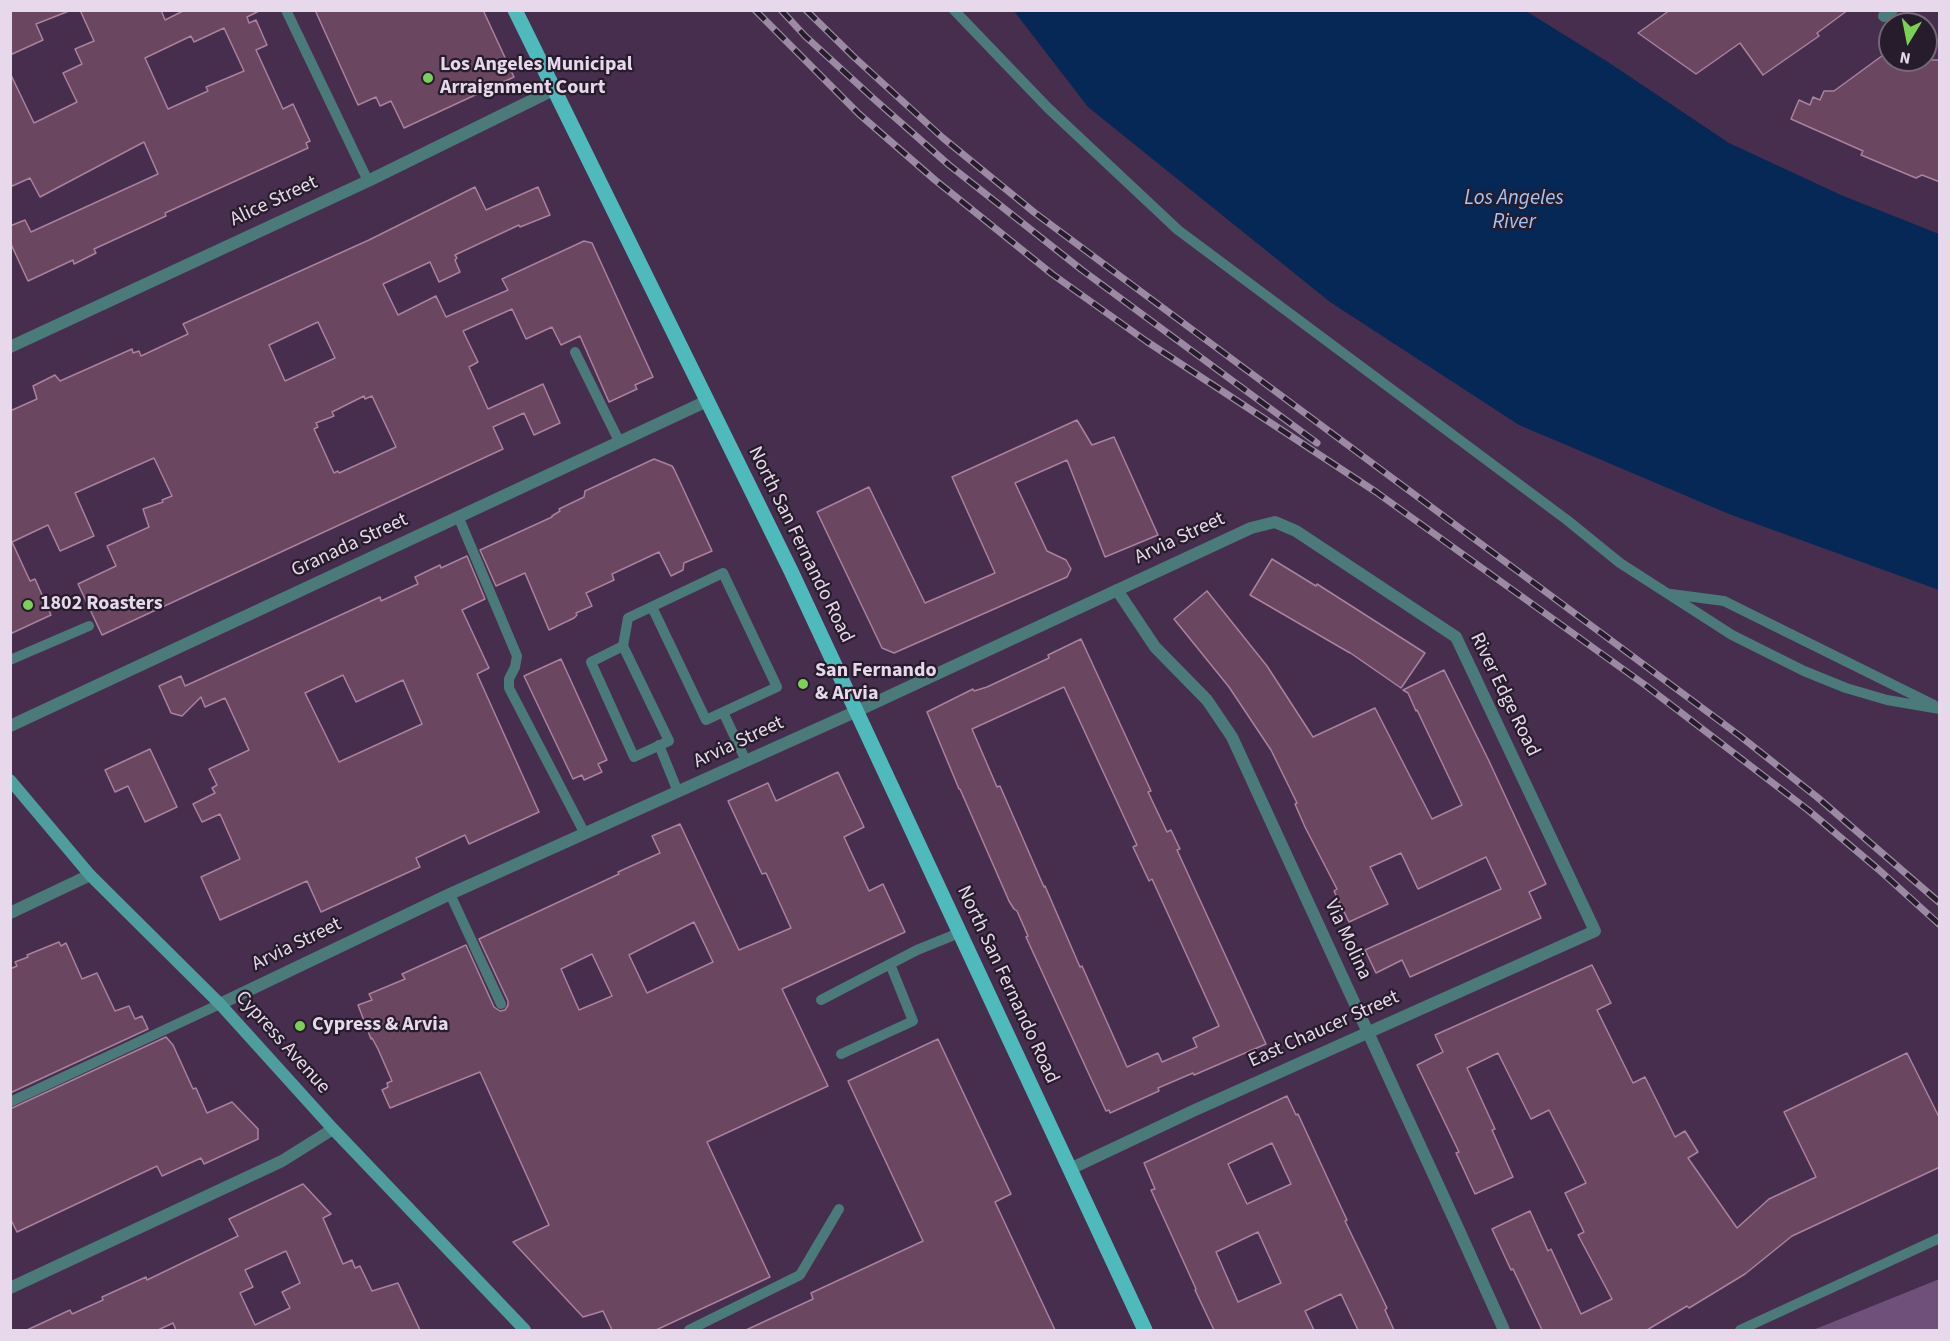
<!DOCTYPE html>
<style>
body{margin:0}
#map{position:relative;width:1950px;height:1341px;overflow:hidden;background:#472e4f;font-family:"Source Sans 3",sans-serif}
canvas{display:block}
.frame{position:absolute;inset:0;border:12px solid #e7d8ec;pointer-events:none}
.north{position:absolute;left:1878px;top:12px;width:60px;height:60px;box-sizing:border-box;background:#271c2b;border:2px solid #746778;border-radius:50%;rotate:190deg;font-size:16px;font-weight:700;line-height:24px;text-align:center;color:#e7d8ec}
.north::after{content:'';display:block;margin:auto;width:21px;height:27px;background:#7bd155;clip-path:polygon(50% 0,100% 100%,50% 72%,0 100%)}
</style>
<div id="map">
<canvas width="1950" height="1341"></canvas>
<div class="frame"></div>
<div class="north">N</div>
</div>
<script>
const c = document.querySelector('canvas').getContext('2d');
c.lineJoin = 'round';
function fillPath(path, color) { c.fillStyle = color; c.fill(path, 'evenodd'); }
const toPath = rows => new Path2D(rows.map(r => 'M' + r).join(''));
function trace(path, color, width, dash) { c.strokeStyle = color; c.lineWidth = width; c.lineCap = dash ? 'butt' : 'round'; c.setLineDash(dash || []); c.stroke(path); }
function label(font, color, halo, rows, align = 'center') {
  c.font = font + ' "Source Sans 3",sans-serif'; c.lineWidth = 4.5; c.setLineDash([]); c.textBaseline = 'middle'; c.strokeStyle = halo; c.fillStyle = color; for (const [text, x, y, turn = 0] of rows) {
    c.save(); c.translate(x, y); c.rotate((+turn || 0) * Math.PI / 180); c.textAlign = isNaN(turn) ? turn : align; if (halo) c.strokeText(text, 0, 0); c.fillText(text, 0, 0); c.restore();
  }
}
fillPath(toPath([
 [1939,1279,1939,1330,1813,1330,1937,1280]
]), '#6f507a');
fillPath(toPath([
 [1014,11,1526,11,1608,62,1729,143,1841,195,1939,234,1939,590,1729,514,1519,425,1330,302,1088,107]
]), '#052856');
const building = toPath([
 [10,10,69,10,69,11,36,24,43,40,10,55,10,10],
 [80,10,161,10,165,20,185,10,261,10,247,17,249,23,256,20,267,45,256,50,283,109,293,104,310,141,306,143,308,148,165,213,166,216,94,249,96,253,74,264,73,260,28,281,10,242,10,226,25,220,31,232,158,174,144,142,40,197,30,178,10,187,10,73,34,123,77,102,63,73,82,64,75,49,94,41,80,10],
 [224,28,244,71,206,87,208,91,168,109,145,58,191,36,194,42,224,28],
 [315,10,483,10,514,77,404,128,391,101,380,106,376,97,358,105,315,10],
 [1670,10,1848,10,1817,33,1819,36,1763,75,1740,43,1696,74,1638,33,1670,10],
 [1890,50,1890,60,1940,60,1940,182,1922,175,1916,178,1861,155,1863,151,1791,119,1799,100,1810,105,1813,97,1820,100,1824,91,1834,91,1890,50],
 [475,187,486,210,538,187,550,215,520,227,519,225,455,255,457,258,455,260,460,272,439,282,430,262,383,284,398,315,436,296,446,317,508,290,502,279,584,241,592,243,653,377,635,385,637,389,609,402,580,336,561,345,552,327,526,339,512,309,463,331,478,362,469,367,488,409,543,384,560,423,534,435,524,413,493,427,503,449,102,635,78,584,116,566,107,546,149,527,143,509,163,502,162,500,172,496,154,458,75,493,94,536,60,551,48,525,12,542,30,581,35,579,51,615,10,634,10,411,37,399,33,386,55,375,60,381,132,349,133,353,139,351,141,356,188,334,183,324,369,240,475,187],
 [318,322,335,358,285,381,269,345,318,322],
 [364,396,365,399,372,396,396,447,339,473,338,471,334,473,314,429,318,427,316,423,334,416,332,412,364,396],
 [1077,420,1092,445,1114,437,1158,535,1105,557,1067,460,1015,483,1047,551,1066,560,1071,569,1067,577,894,653,882,648,817,512,869,487,925,603,995,573,952,477,1077,420],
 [654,459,672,466,674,469,712,551,684,563,683,570,671,576,659,552,612,574,614,580,586,593,592,606,576,613,577,615,574,618,549,630,525,573,496,586,480,550,552,517,552,516,560,511,559,509,584,497,585,491,654,459],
 [467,556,485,599,462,610,489,668,477,674,539,812,469,844,465,835,416,858,420,867,321,912,307,881,220,920,201,877,240,859,220,814,202,822,193,804,215,793,212,788,217,785,209,769,249,750,225,698,205,707,201,697,182,716,171,713,159,686,181,676,185,686,380,597,381,601,418,584,415,577,440,565,441,568,467,556],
 [343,675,356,702,403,680,422,724,339,762,305,693,343,675],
 [1272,559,1316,586,1317,584,1425,653,1401,688,1349,652,1350,653,1250,595,1272,559],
 [1207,591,1267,666,1313,737,1375,708,1432,819,1462,805,1417,710,1416,711,1408,693,1403,690,1444,670,1489,761,1546,884,1529,892,1541,918,1410,977,1402,960,1376,973,1365,950,1501,889,1486,857,1418,889,1401,853,1370,867,1388,904,1349,922,1334,891,1337,889,1305,827,1295,804,1297,803,1271,750,1229,687,1174,619,1207,591],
 [1081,639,1151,791,1148,792,1167,832,1171,830,1180,849,1177,850,1266,1044,1194,1075,1193,1073,1158,1088,1159,1091,1110,1113,1109,1110,1106,1111,1087,1070,1026,937,1028,936,1017,911,1014,909,1009,901,960,789,959,789,927,712,973,689,974,691,987,687,1049,658,1048,655,1081,639],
 [1064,687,1137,845,1133,847,1149,881,1152,879,1219,1026,1193,1038,1197,1047,1162,1062,1158,1053,1127,1067,1082,966,1080,967,1045,886,1044,887,1000,786,997,787,972,729,1064,687],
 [561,659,607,760,598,764,602,772,584,780,582,775,573,779,524,676,561,659],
 [150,749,177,807,145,822,128,786,115,792,105,770,150,749],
 [838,772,864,827,844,837,869,891,883,884,905,932,782,989,828,1086,707,1142,770,1277,656,1330,612,1330,603,1311,583,1317,513,1242,549,1225,480,1072,390,1108,382,1090,388,1087,387,1083,392,1081,378,1049,372,1038,371,1039,358,1005,372,1000,369,994,405,979,402,974,466,945,494,1007,500,1011,505,1010,508,1005,508,1001,479,939,619,874,618,872,660,853,652,836,680,824,739,950,791,928,766,873,762,874,728,801,768,783,776,801,838,772],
 [694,922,713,962,647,993,629,955,694,922],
 [592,954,612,996,579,1010,561,969,592,954],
 [59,942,61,946,66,943,82,979,97,973,115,1011,129,1006,135,1019,142,1016,148,1029,10,1093,10,969,17,966,15,962,28,957,27,955,59,942],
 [1592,965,1611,1003,1597,1010,1633,1083,1645,1077,1675,1137,1685,1131,1698,1152,1688,1158,1737,1228,1769,1199,1816,1177,1784,1112,1907,1053,1940,1119,1940,1167,1792,1236,1745,1274,1689,1308,1687,1306,1647,1330,1542,1330,1513,1269,1511,1270,1492,1229,1530,1211,1548,1251,1551,1249,1581,1314,1612,1299,1578,1235,1584,1232,1565,1193,1586,1183,1549,1110,1531,1119,1498,1053,1467,1068,1495,1129,1492,1130,1513,1177,1475,1194,1456,1153,1459,1152,1417,1065,1443,1052,1435,1035,1592,965],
 [166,1037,173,1045,193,1089,196,1088,207,1113,232,1102,258,1129,258,1139,204,1164,201,1158,162,1176,157,1166,17,1232,10,1218,10,1109,166,1037],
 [938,1039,1011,1194,995,1202,1055,1330,746,1330,813,1299,811,1293,923,1241,848,1081,938,1039],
 [1287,1096,1296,1115,1298,1114,1327,1177,1347,1220,1345,1221,1387,1308,1385,1310,1394,1330,1358,1330,1341,1294,1305,1311,1314,1330,1214,1330,1195,1290,1196,1289,1151,1190,1155,1189,1144,1163,1287,1096],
 [1272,1143,1291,1184,1247,1204,1228,1164,1272,1143],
 [1258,1232,1281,1283,1238,1302,1216,1252,1258,1232],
 [303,1184,331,1214,323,1218,343,1264,352,1260,355,1268,360,1266,372,1291,398,1283,420,1330,176,1330,173,1323,158,1330,27,1330,70,1310,72,1314,103,1300,102,1297,146,1277,147,1280,238,1236,229,1219,303,1184],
 [286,1251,300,1283,282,1292,290,1308,255,1325,240,1293,253,1287,245,1270,286,1251]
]);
fillPath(building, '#6b4661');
trace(building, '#aa819e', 1.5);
trace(toPath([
 [286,10,368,181],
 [954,10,1048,108,1178,230,1567,520,1620,563,1732,635,1804,671,1846,688,1887,700,1940,709],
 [575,352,619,441],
 [458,516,517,656,515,667,509,679,509,688,585,834],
 [1671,594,1724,601,1934,705],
 [623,646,591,662,634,757,669,741,623,646,628,618,723,573,777,687,706,720,652,607],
 [10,660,89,626],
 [723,712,746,761],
 [659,745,678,792],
 [450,894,501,1004],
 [821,1000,917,950,959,933],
 [841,1054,913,1021,890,964],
 [10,1102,220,1004],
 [689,1330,800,1275,839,1209],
 [1740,1330,1940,1238]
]), '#4b7a7b', 10);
trace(toPath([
 [1884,16,1892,10],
 [10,347,368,181,553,90],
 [1117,590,1155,647,1207,700,1232,737,1458,1228,1504,1330],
 [10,726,707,401],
 [10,913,90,875],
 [220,1004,450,894,857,711,1251,528,1275,522,1296,531,1456,637,1595,931,1195,1110,1070,1169],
 [10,1288,282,1161,333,1129]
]), '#4b7a7b', 12);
trace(toPath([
 [10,780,90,875,220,1004,333,1129,525,1330]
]), '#4e9ea0', 12);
trace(toPath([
 [515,10,791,571,1145,1330]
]), '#4ebabc', 15);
const rail = toPath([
 [755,10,859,114,935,180,1052,274,1146,341,1376,492,1645,685,1808,810,1878,869,1940,925],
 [781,10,805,36,874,99,949,165,1082,270,1317,443],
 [806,10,855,58,943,138,1035,213,1740,736,1817,797,1940,903]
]);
trace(rail, '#9c89a3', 7);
trace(rail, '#271c2b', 4.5, [14]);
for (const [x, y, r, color] of [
 [428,78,6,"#7bd155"],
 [28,605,6,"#7bd155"],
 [803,684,6,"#7bd155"],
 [300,1026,6,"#7bd155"]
]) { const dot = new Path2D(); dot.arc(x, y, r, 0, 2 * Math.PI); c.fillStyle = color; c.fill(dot); trace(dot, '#271c2b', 2); }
label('bold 20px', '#e7d8ec', '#271c2b', [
 ["Los Angeles Municipal",440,66],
 ["Arraignment Court",440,89],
 ["1802 Roasters",40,605],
 ["San Fernando",815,672],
 ["& Arvia",815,695],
 ["Cypress & Arvia",312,1026]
], 'left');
label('20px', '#e7d8ec', '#271c2b', [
 ["Alice Street",274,202,-25],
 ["Arvia Street",1180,539,-25],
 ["North San Fernando Road",800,545,64],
 ["Granada Street",350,546,-25],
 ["River Edge Road",1504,695,64],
 ["Arvia Street",739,743,-25],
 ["Via Molina",1347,940,65],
 ["Arvia Street",297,945,-26],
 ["North San Fernando Road",1007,985,65],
 ["East Chaucer Street",1324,1030,-24],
 ["Cypress Avenue",282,1043,48]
]);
label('italic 21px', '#a0c6fc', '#271c2b', [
 ["Los Angeles",1514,199],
 ["River",1514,223]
]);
</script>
